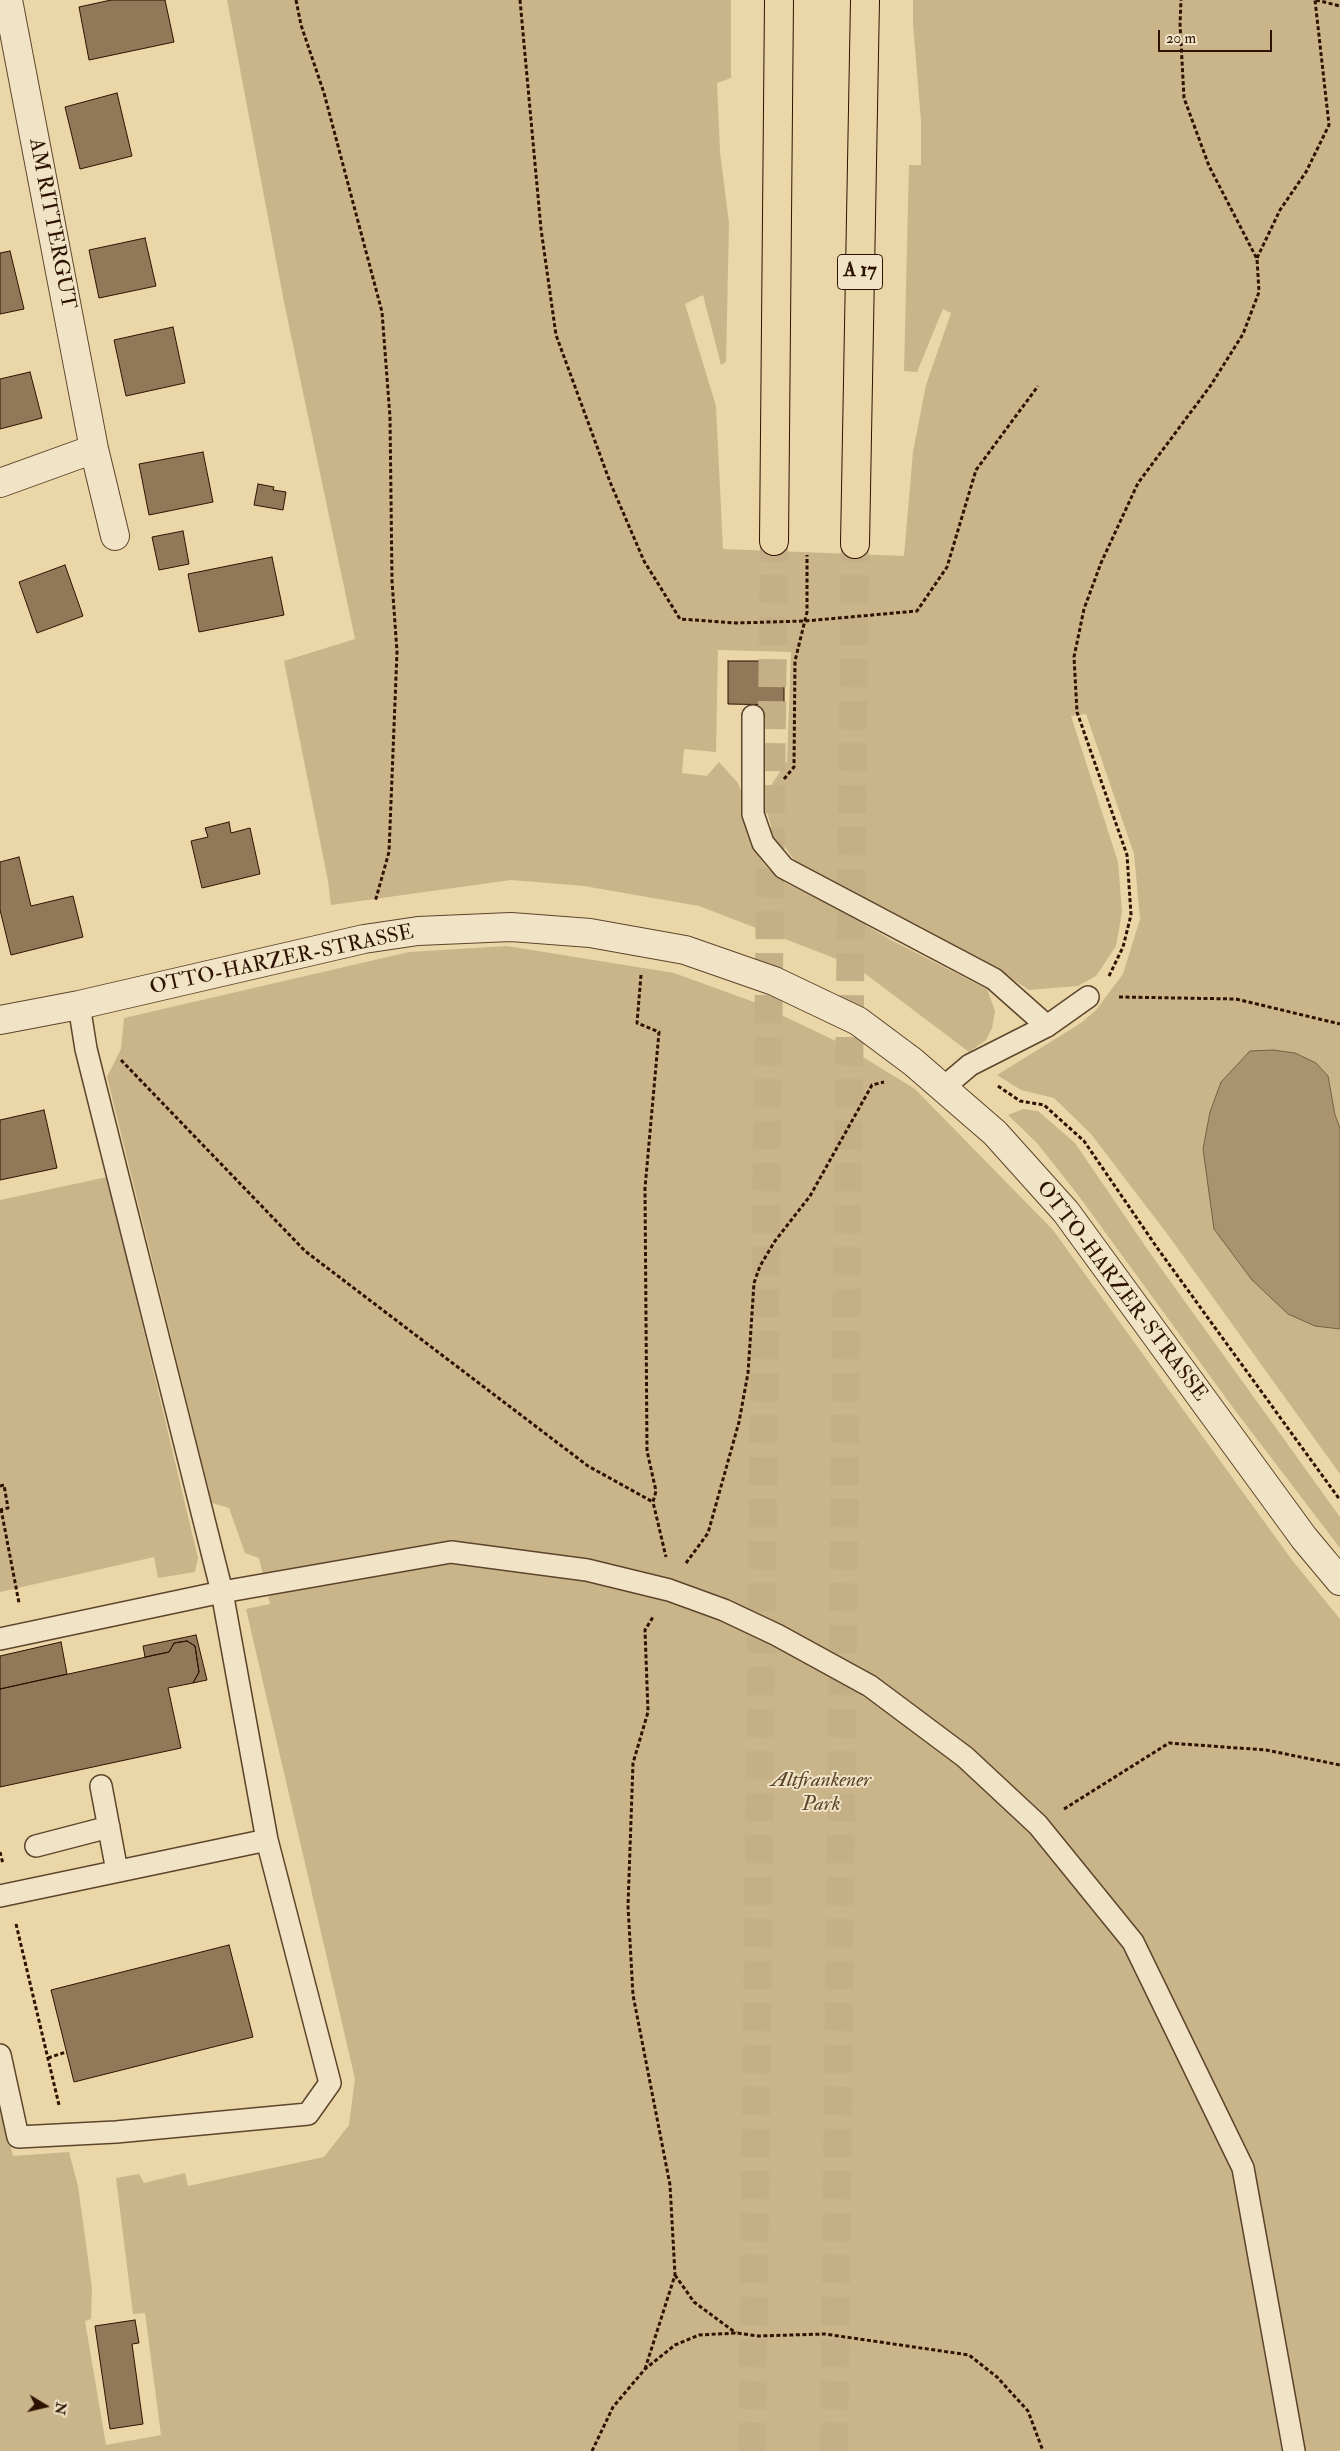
<!DOCTYPE html>
<style>
body{margin:0}
#map{position:relative;width:1340px;height:2451px;overflow:hidden;background:#ead6a7;font-family:"IM FELL Double Pica",serif}
canvas{display:block}
.north{position:absolute;left:20px;top:2381px;width:50px;height:50px;-webkit-text-stroke:4px #f1e4c6;paint-order:stroke;rotate:99deg;font-size:14px;font-weight:700;line-height:20px;text-align:center;color:#2e1302}
.north::after{content:'';display:block;margin:auto;width:18px;height:22px;background:#2e1302;clip-path:polygon(50% 0,100% 100%,50% 72%,0 100%)}
.scale{position:absolute;left:1158px;top:30px;width:114px;height:22px;box-sizing:border-box;border:2px solid #2e1302;border-top:0;padding-left:6px;font-size:15px;line-height:18px;white-space:nowrap;color:#2e1302;-webkit-text-stroke:4px #f1e4c6;paint-order:stroke}
</style>
<div id="map">
<canvas width="1340" height="2451"></canvas>
<div class="north">N</div>
<div class="scale">20 m</div>
</div>
<script>
const c = document.querySelector('canvas').getContext('2d');
c.lineJoin = 'round';
function fillPath(path, color) { c.fillStyle = color; c.fill(path, 'evenodd'); }
const toPath = rows => new Path2D(rows.map(r => 'M' + r).join(''));
function trace(path, color, width, dash) { c.strokeStyle = color; c.lineWidth = width; c.lineCap = dash ? 'butt' : 'round'; c.setLineDash(dash || []); c.stroke(path); }
function label(font, color, halo, rows, align = 'center') {
  c.font = font + ' "IM FELL Double Pica",serif'; c.lineWidth = 4; c.setLineDash([]); c.textBaseline = 'middle'; c.strokeStyle = halo; c.fillStyle = color; for (const [text, x, y, turn = 0] of rows) {
    c.save(); c.translate(x, y); c.rotate((+turn || 0) * Math.PI / 180); c.textAlign = isNaN(turn) ? turn : align; if (halo) c.strokeText(text, 0, 0); c.fillText(text, 0, 0); c.restore();
  }
}
fillPath(toPath([
 [227,0,731,0,731,78,717,83,720,152,729,223,726,362,721,365,703,295,685,304,716,406,723,549,904,556,913,452,926,385,951,313,943,309,917,372,904,371,909,165,921,165,921,121,913,24,913,0,1340,0,1340,1474,1168,1235,1091,1134,1054,1098,1021,1090,997,1075,1081,1023,1096,1010,1123,974,1140,919,1134,854,1086,714,1071,716,1118,862,1122,912,1116,946,1096,976,1078,986,1029,990,1003,973,897,919,794,860,772,829,766,809,766,793,787,761,791,652,718,650,716,752,684,749,682,773,707,776,719,762,738,783,744,799,747,825,753,848,764,864,779,880,835,907,891,940,987,989,995,1011,992,1028,986,1040,969,1052,855,966,699,906,584,886,511,880,331,905,328,881,284,661,355,639,284,302],
 [507,946,674,973,754,1002,840,1043,915,1089,1053,1230,1292,1560,1340,1619,1340,2451,0,2451,0,2102,13,2156,69,2152,78,2186,92,2288,91,2319,85,2321,106,2445,161,2435,145,2313,133,2314,116,2178,139,2174,144,2183,185,2173,188,2186,324,2157,349,2125,355,2079,246,1609,270,1604,259,1558,245,1553,229,1508,212,1503,107,1077,121,1049,124,1018,409,952],
 [1023,1109,1038,1111,1075,1143,1150,1253,1340,1517,1340,1548,1234,1409,1078,1195,1037,1143,1008,1115],
 [107,1177,198,1558,195,1572,158,1578,154,1557,0,1592,0,1200]
]), '#cab58b');
const water = toPath([
 [1273,1050,1295,1053,1316,1063,1328,1076,1335,1115,1340,1128,1340,1329,1315,1326,1288,1314,1252,1280,1214,1229,1203,1149,1210,1112,1221,1082,1250,1051,1273,1050]
]);
fillPath(water, '#aa946f');
trace(water, '#786043', 1);
const building = toPath([
 [111,0,165,0,174,42,89,60,79,7,111,0],
 [117,93,132,156,80,169,65,107,117,93],
 [145,238,156,286,99,298,89,250,145,238],
 [10,251,24,309,0,314,0,253,10,251],
 [173,327,185,383,126,396,114,340,173,327],
 [30,372,42,418,0,429,0,379,30,372],
 [203,452,213,502,149,515,139,464,203,452],
 [258,484,274,487,273,490,286,492,283,510,254,505,258,484],
 [183,531,189,564,159,570,152,537,183,531],
 [272,557,284,615,199,632,188,574,272,557],
 [65,565,83,616,37,633,19,582,65,565],
 [728,661,784,661,784,705,728,704,728,661],
 [229,822,231,833,250,828,260,874,202,888,191,841,208,837,205,828,229,822],
 [19,857,31,906,73,896,83,937,11,955,0,910,0,862,19,857],
 [44,1110,57,1168,0,1180,0,1120,44,1110],
 [196,1635,207,1680,193,1683,199,1672,195,1646,187,1641,174,1643,169,1652,145,1657,143,1646,196,1635],
 [187,1641,195,1646,199,1672,193,1683,168,1688,181,1748,0,1787,0,1689,169,1652,174,1643,187,1641],
 [61,1642,67,1674,0,1689,0,1656,61,1642],
 [229,1945,253,2037,74,2082,51,1990,229,1945],
 [135,2320,139,2343,132,2344,143,2424,110,2429,95,2326,135,2320]
]);
fillPath(building, '#907858');
trace(building, '#2e1302', 1);
trace(toPath([
 [752,2451,774,541],
 [834,2451,855,544]
]), '#c4af86', 28, [28, 14]);
const lane = toPath([
 [753,716,753,814,763,843,784,868,994,979,1047,1026],
 [944,1087,970,1065,1047,1026,1088,997],
 [0,1639,222,1592,451,1552,587,1570,669,1590,724,1610,777,1635,870,1686,965,1757,1038,1825,1133,1942,1243,2168,1294,2451],
 [101,1786,117,1871],
 [36,1846,109,1827],
 [0,1896,267,1840],
 [0,2055,18,2137,116,2132,308,2114,330,2083,267,1840,222,1592,86,1049,79,1005]
]);
const street = toPath([
 [8,0,94,449,115,536],
 [0,483,94,449],
 [0,1020,79,1005,364,939,418,931,511,927,590,933,685,950,774,981,858,1021,913,1062,995,1133,1066,1212,1304,1538,1340,1581]
]);
const highway = toPath([
 [774,541,779,0],
 [855,544,865,0]
]);
trace(lane, '#5d442b', 24);
trace(street, '#5d442b', 30);
trace(highway, '#2e1302', 30);
trace(toPath([
 [296,0,301,25,324,93,382,312,390,417,392,581,397,652,389,852,375,902],
 [520,0,541,229,556,335,610,482,644,561,680,619,736,623,805,621,917,611,947,567,976,470,1038,386],
 [1316,0,1340,6],
 [1257,258,1280,210,1306,172,1329,125,1315,0],
 [784,779,794,767,795,661,807,612,807,555],
 [641,975,637,1023,659,1032,645,1188,647,1451,656,1491,653,1502,666,1557],
 [1109,976,1123,947,1131,915,1127,855,1077,712,1074,657,1084,609,1101,563,1138,483,1211,385,1243,334,1259,292,1257,259,1209,166,1184,98,1180,24,1181,0],
 [1119,997,1236,999,1340,1024],
 [121,1060,305,1251,588,1466,653,1502],
 [998,1086,1020,1101,1044,1105,1084,1141,1158,1249,1340,1500],
 [0,1486,4,1485,8,1508,0,1510],
 [1,1509,19,1603],
 [686,1563,708,1533,739,1422,748,1373,754,1283,760,1266,775,1241,810,1196,872,1085,884,1082],
 [1064,1809,1169,1743,1266,1750,1340,1765],
 [0,1852,3,1864],
 [16,1924,59,2105],
 [48,2058,66,2052],
 [675,2275,694,2302,736,2333],
 [645,2369,675,2275,670,2185,633,1995,628,1906,633,1763,648,1712,645,1630,653,1617],
 [592,2451,613,2407,645,2369,675,2345,699,2335,737,2333,758,2336,825,2334,969,2355,997,2377,1028,2411,1043,2451]
]), '#2e1302', 3, [4, 2.5]);
trace(lane, '#f1e4c6', 21);
trace(street, '#f1e4c6', 28);
trace(highway, '#ead6a7', 28);
for (const [x, y, w] of [
 [860,272,45]
]) { const box = new Path2D(); box.roundRect(x - w / 2, y - 17.5, w, 35, 4); c.fillStyle = '#f1e4c6'; c.fill(box); trace(box, '#2e1302', 1); }
label('bold 20px', '#2e1302', null, [
 ["A 17",860,272]
]);
label('21px', '#2e1302', '#f1e4c6', [
 ["AM RITTERGUT",51,224,79],
 ["OTTO-HARZER-STRASSE",282,961,-12],
 ["OTTO-HARZER-STRASSE",1121,1292,53]
]);
label('italic 21px', '#5d442b', '#f1e4c6', [
 ["Altfrankener",821,1781],
 ["Park",821,1805]
]);
</script>
